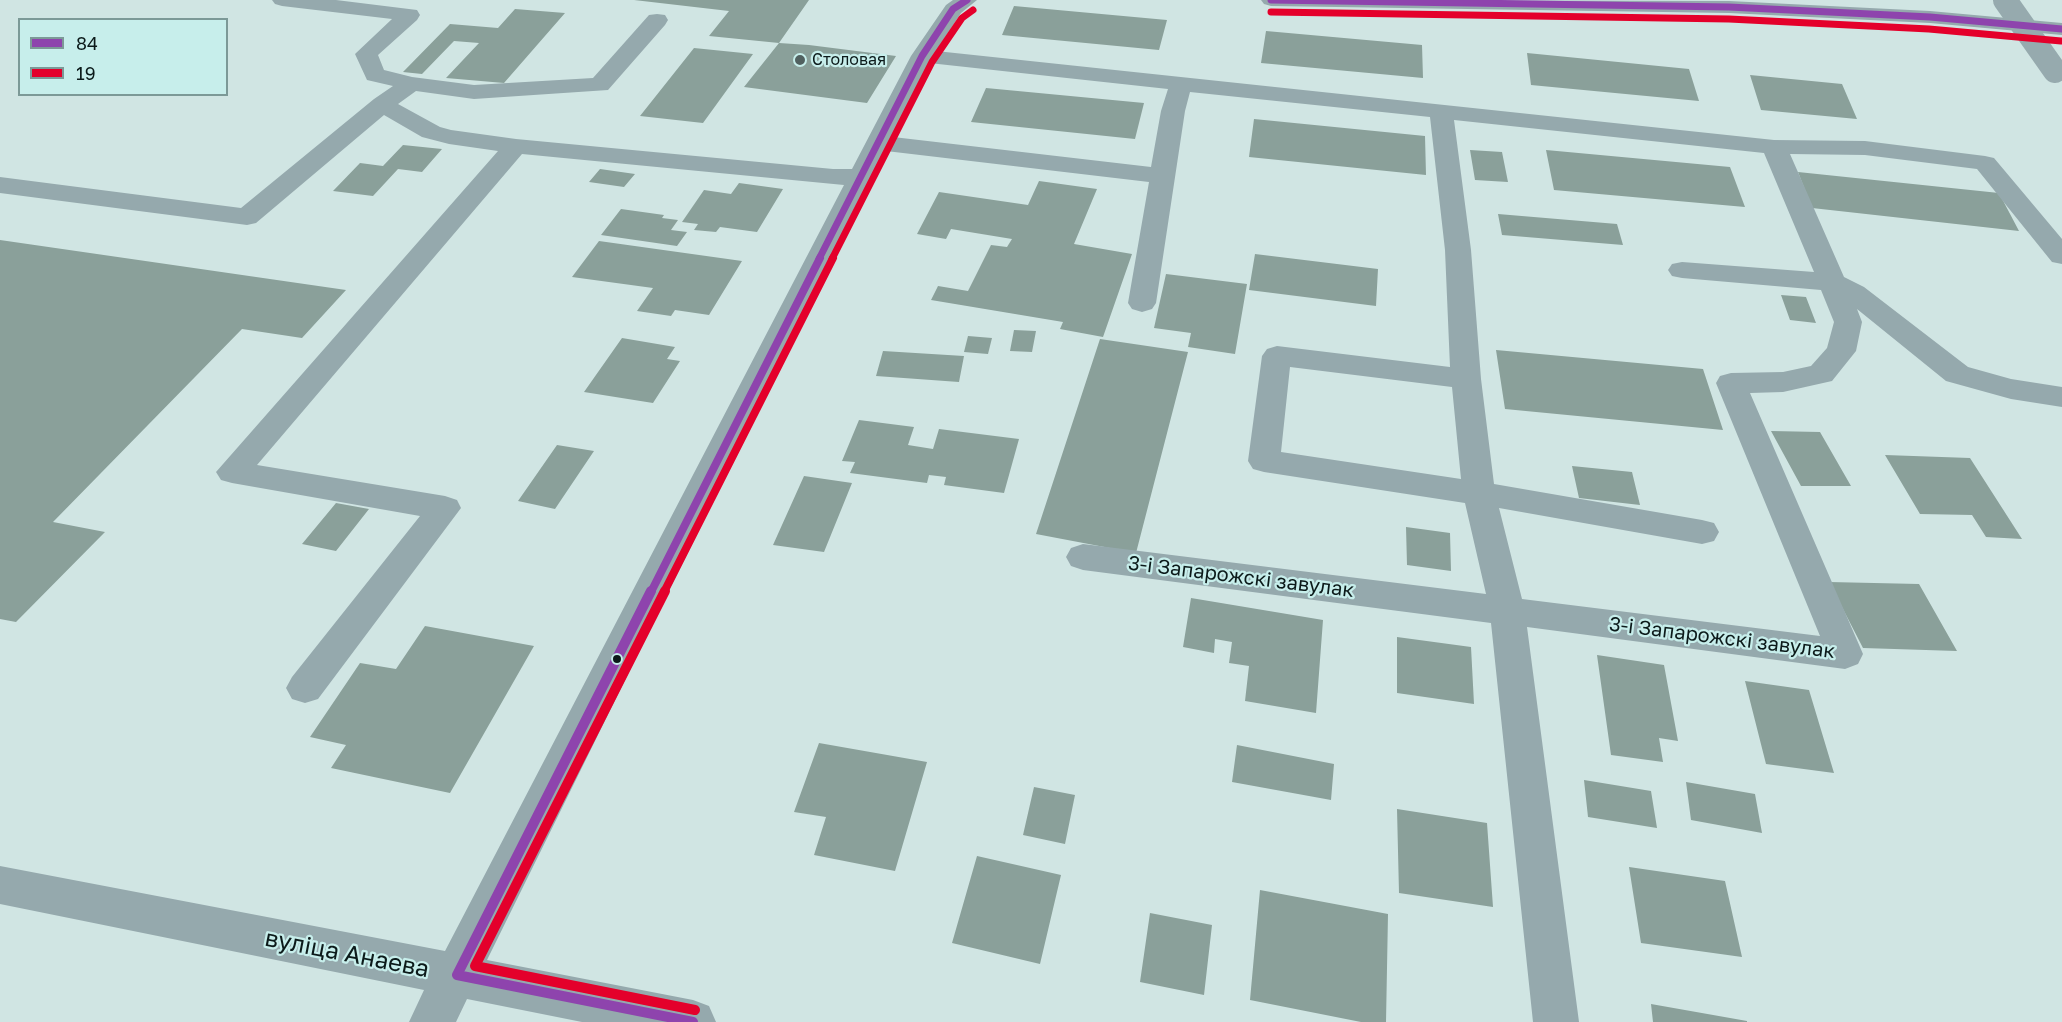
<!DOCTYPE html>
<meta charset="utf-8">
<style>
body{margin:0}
#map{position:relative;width:2062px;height:1022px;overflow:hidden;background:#d0e5e3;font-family:"Golos Text",sans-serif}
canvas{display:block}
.legend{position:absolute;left:18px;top:18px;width:210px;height:78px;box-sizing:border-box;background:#c7eeeb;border:2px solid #7c9997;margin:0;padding:8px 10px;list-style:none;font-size:18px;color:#0c1a1a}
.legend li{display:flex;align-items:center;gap:12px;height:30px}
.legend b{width:30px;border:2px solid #7c9997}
</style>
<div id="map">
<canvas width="2062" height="1022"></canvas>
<ul class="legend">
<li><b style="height:8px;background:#8e44ad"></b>84</li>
<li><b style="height:8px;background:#e4002b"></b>19</li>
</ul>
</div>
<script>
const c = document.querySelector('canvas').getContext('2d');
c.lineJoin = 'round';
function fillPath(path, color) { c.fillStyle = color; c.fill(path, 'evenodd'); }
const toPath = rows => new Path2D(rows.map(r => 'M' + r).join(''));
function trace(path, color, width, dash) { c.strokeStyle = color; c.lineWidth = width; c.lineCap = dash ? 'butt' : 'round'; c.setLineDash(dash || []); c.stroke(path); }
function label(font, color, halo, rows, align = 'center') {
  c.font = font + ' "Golos Text",sans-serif'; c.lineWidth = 4.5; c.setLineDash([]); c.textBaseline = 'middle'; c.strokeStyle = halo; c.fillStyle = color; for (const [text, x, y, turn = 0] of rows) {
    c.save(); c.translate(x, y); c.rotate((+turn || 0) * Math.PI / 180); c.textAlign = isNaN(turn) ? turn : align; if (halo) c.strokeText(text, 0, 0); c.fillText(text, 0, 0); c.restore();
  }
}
fillPath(toPath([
 [634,0,809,0,779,43,709,36,729,11],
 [1014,6,1167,20,1159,50,1002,35],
 [515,9,565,13,504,83,446,78,479,43,454,41,422,74,403,72,450,24,498,28],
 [1266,31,1422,45,1423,78,1261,63],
 [779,43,809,45,896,56,867,103,744,87],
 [694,48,753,54,703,123,640,116],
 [1527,53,1689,69,1699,101,1531,85],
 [1750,75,1842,84,1857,119,1761,110],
 [986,88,1144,103,1135,139,971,122],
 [1254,119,1425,136,1426,175,1249,157],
 [403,145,442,149,422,172,398,169,373,196,333,191,360,163,383,166],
 [1470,150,1502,152,1508,182,1475,180],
 [1546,150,1730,167,1745,207,1554,190],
 [600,169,635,174,624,187,589,182],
 [1798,172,1999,193,2019,231,1812,208],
 [1039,181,1097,189,1074,244,1132,254,1103,337,1060,329,1063,322,931,300,938,286,968,291,991,245,1007,247,1012,239,951,229,946,239,917,234,939,192,1028,205],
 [739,183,783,189,757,232,720,227,716,232,694,230,698,224,682,222,704,190,731,194],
 [621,209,664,215,662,218,678,220,671,230,687,232,677,246,601,235],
 [1498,214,1617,224,1623,245,1502,235],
 [0,240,346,290,302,338,242,329,53,522,105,532,16,622,0,619],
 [599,241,742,261,709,315,675,310,671,316,637,311,653,288,572,277],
 [1255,254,1378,269,1376,306,1249,290],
 [1166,274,1247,284,1235,354,1188,347,1191,333,1154,328],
 [1781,295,1806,297,1816,323,1790,320],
 [1014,330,1036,331,1032,352,1010,351],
 [968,336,992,338,988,354,964,352],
 [622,338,675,347,667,359,680,361,653,403,584,392],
 [1100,339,1188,352,1136,553,1036,534],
 [1496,350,1703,369,1723,430,1505,409],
 [883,351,964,356,959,382,876,376],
 [859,420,914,427,908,445,933,449,939,429,1019,439,1004,493,944,485,946,477,929,475,927,483,850,473,855,462,842,461],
 [1771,431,1820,432,1851,486,1801,486],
 [557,445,594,451,555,509,518,501],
 [1885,455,1970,458,2022,539,1986,537,1972,515,1920,514],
 [1572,466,1632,472,1640,505,1579,498],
 [804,476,852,483,824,552,773,545],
 [336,503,369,509,336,551,302,544],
 [1406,527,1450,533,1451,571,1407,565],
 [1829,582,1919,584,1957,651,1863,648],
 [1191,598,1323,620,1316,713,1245,701,1249,666,1229,663,1232,642,1215,639,1214,653,1183,647],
 [425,626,534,646,450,793,331,768,346,745,310,737,360,663,396,669],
 [1397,637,1471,647,1474,704,1397,693],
 [1597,655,1664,665,1678,741,1659,738,1663,762,1611,755],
 [1745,681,1809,690,1834,773,1766,764],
 [819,743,927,762,895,871,814,855,826,817,794,812],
 [1237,745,1334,764,1331,800,1232,782],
 [1584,780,1651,791,1657,828,1588,817],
 [1686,782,1755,794,1762,833,1691,820],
 [1034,787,1075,795,1065,844,1023,835],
 [1397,809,1487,823,1493,907,1399,893],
 [977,856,1061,875,1040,964,952,943],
 [1629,867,1725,881,1742,957,1641,943],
 [1260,890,1388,914,1386,1022,1361,1022,1250,1000],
 [1150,913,1212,925,1204,995,1140,982],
 [1651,1004,1747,1021,1747,1022,1653,1022]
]), '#8aa09a');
fillPath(toPath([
 [272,0,336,0,417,10,420,15,417,20,378,55,384,70,412,77,474,85,593,78,649,15,657,14,665,15,668,20,665,25,608,90,474,99,416,91,398,104,440,127,451,130,516,139,833,169,852,169,911,56,946,5,953,0,977,0,961,13,936,51,1774,140,1865,141,1985,156,1994,158,2062,239,2062,264,2052,262,1977,169,1865,155,1790,154,1844,277,1864,287,1968,367,2011,379,2062,387,2062,407,2011,399,1946,381,1857,309,1862,322,1856,351,1832,381,1783,392,1750,393,1863,654,1858,664,1845,669,1527,627,1579,1022,1533,1022,1491,623,1083,570,1071,566,1066,557,1071,548,1083,544,1486,594,1465,503,1264,472,1253,469,1248,461,1262,356,1267,349,1277,346,1450,367,1445,250,1430,117,1190,92,1185,111,1156,303,1152,309,1142,312,1132,309,1128,303,1149,182,886,151,487,960,693,1000,709,1006,716,1022,582,1022,467,999,456,1022,409,1022,424,990,0,904,0,866,445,951,844,185,522,154,257,465,445,496,457,500,461,508,318,699,305,703,292,699,286,688,292,677,420,516,232,483,221,480,216,472,498,151,449,144,422,137,384,115,256,223,247,225,0,193,0,177,241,208,374,99,393,86,367,80,355,54,392,19,282,6,275,4,272,0],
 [929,63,1168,89,1161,111,1151,167,893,137,929,63],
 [1454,120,1764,153,1814,272,1682,262,1672,264,1668,270,1672,276,1682,278,1821,290,1834,322,1827,348,1811,366,1783,372,1731,373,1720,376,1716,383,1820,636,1522,599,1499,508,1702,544,1714,541,1719,532,1714,523,1702,520,1494,484,1481,379,1471,250,1454,120],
 [1290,367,1452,387,1461,479,1281,452,1290,367],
 [1261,0,1729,1,1930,11,2062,23,2062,35,1930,23,1729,13,1271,6,1264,4,1261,0]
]), '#95a9ad');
trace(toPath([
 [2005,0,2055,71]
]), '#96aaae', 24);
trace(toPath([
 [1271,0,1729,7,1930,17,2062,29],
 [819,259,922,56,953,9,967,0]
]), '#8e44ad', 7);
trace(toPath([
 [651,592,820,258]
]), '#8e44ad', 8);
trace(toPath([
 [651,591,457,975,693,1022]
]), '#8e44ad', 10);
trace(toPath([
 [1271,12,1729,19,1929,29,2061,41],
 [832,259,932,62,962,18,973,10]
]), '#e4002b', 7);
trace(toPath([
 [664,592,833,258]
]), '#e4002b', 8);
trace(toPath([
 [665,591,475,966,695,1010]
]), '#e4002b', 10);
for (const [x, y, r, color] of [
 [800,60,6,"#516160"],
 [617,659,5,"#0c1a1a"]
]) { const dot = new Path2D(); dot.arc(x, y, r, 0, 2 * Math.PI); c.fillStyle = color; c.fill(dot); trace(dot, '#c7eeeb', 2); }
label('16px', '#0c1a1a', '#c7eeeb', [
 ["Столовая",812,60]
], 'left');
label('20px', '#0c1a1a', '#c7eeeb', [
 ["3-і Запарожскі завулак",1241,577,7],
 ["3-і Запарожскі завулак",1722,638,7]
]);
label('24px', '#0c1a1a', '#c7eeeb', [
 ["вуліца Анаева",347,954,11]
]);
</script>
